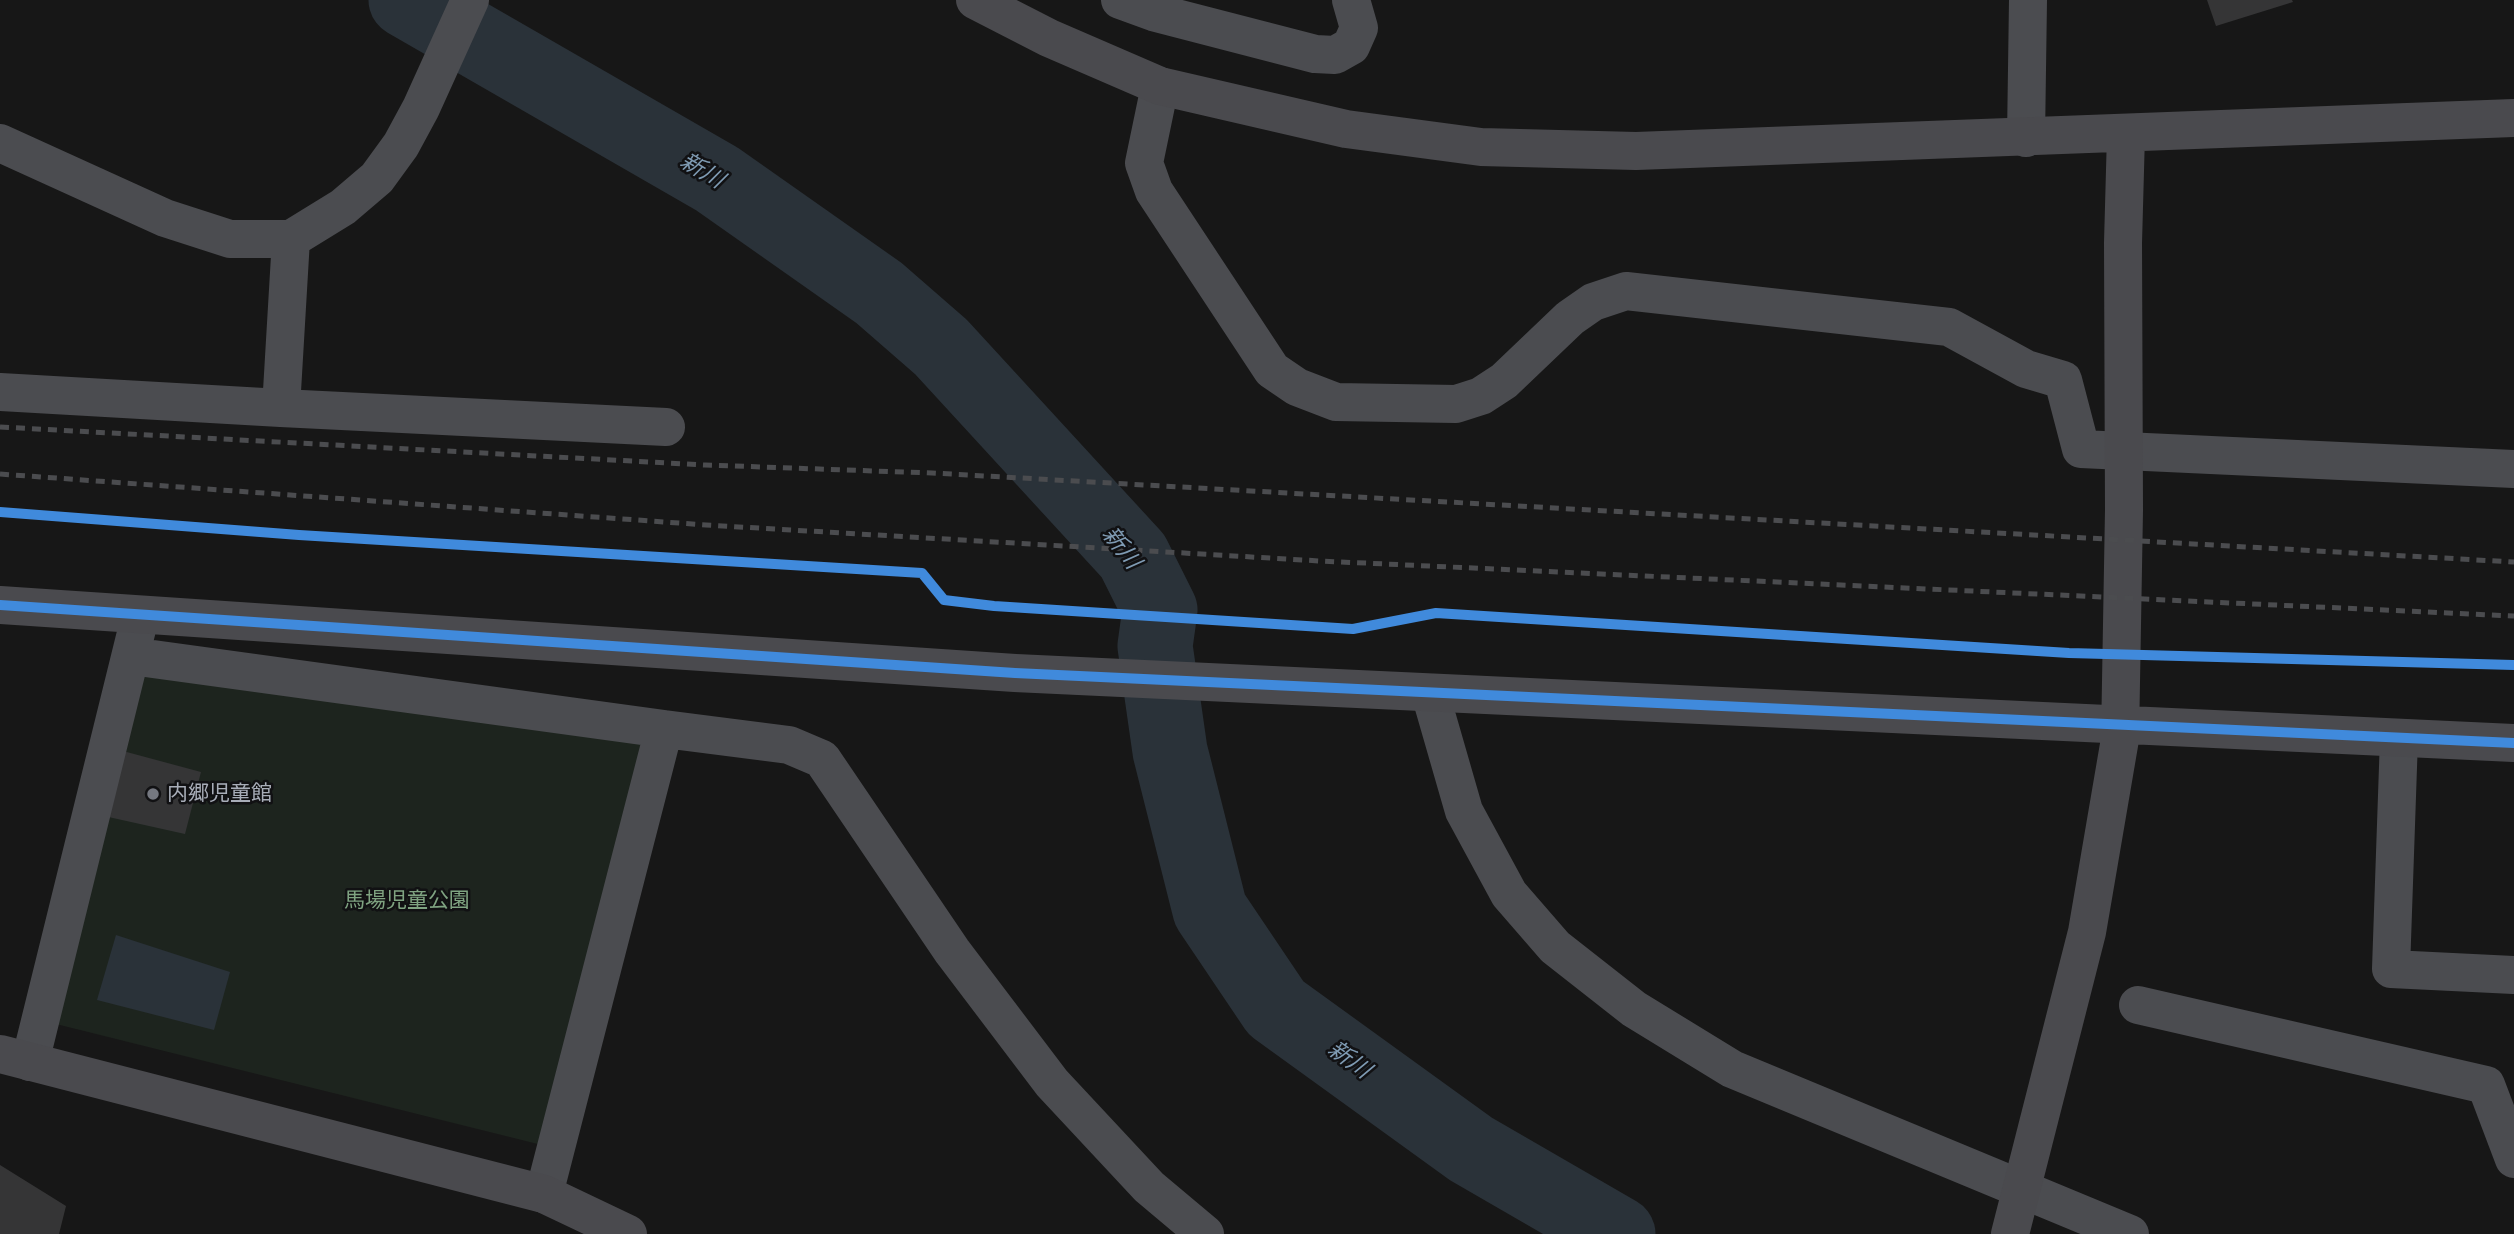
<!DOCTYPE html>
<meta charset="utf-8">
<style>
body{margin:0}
canvas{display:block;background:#171717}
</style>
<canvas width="2514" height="1234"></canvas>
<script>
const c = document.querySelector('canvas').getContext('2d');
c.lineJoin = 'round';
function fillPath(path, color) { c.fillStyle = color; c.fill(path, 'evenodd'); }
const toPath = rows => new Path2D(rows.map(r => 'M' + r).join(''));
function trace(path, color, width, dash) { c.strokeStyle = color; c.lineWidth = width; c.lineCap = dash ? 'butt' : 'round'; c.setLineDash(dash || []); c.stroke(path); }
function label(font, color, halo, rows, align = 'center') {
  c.font = font + ' Cabin,"Noto Sans JP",sans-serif'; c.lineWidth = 5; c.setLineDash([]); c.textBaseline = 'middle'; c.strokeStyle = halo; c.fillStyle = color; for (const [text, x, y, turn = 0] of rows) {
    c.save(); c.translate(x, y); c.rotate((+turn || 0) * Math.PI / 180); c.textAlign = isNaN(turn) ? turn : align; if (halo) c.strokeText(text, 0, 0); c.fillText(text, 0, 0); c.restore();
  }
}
fillPath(toPath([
 [131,656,664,729,554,1148,40,1020]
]), '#1d241e');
fillPath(toPath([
 [116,935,230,972,214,1030,97,1000]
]), '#2a3239');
trace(toPath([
 [406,0,717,179,879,293,941,347,1133,556,1160,610,1155,646,1170,751,1210,910,1276,1008,1471,1149,1618,1234]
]), '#2a3239', 75);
fillPath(toPath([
 [2207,0,2292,0,2293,2,2216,26],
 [123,751,201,772,185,834,104,816],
 [0,1165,66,1206,59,1234,0,1234]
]), '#353536');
trace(toPath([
 [1120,0,1153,12,1315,54,1335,55,1351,46,1359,28,1351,0],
 [1160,86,1144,163,1154,191,1272,370,1297,387,1336,402,1456,404,1481,396,1504,381,1570,318,1593,302,1626,291,1949,327,2026,369,2063,380,2081,449,2514,469],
 [2026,138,2028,0],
 [0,143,165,218,230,239,291,239,343,207,377,178,401,145,421,108,470,0],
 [0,392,281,408,291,239],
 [281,408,666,427],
 [131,656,664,729,544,1194],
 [1430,693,1464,811,1509,894,1555,947,1634,1009,1732,1069,2130,1234],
 [664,729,789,745,822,759,952,951,1052,1083,1149,1187,1205,1234],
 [2399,738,2391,969,2514,975],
 [2138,1005,2486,1085,2514,1159],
 [30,1062,137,629]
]), '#4b4c50', 38);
trace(toPath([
 [975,0,1049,38,1160,86,1346,129,1481,147,1636,151,2514,118],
 [0,605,1015,673,2514,743],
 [0,1054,544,1194,628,1234],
 [2010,1234,2087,932,2120,739,2124,510,2123,243,2126,134]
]), '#4a4a4e', 38);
trace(toPath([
 [0,427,705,465,932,473,2514,562],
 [0,474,706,525,1320,561,2514,616]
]), '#4b4c4f', 5, [9, 7]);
trace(toPath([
 [0,512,299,535,922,573,944,600,994,606,1353,629,1436,613,2069,653,2514,665],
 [0,605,1015,673,2514,743]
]), '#408adc', 10);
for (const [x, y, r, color] of [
 [153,794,7,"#757880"]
]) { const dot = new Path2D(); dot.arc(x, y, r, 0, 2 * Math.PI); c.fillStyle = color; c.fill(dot); trace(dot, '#111113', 2.5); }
label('21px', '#a8adb8', '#111113', [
 ["内郷児童館",167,794]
], 'left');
label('21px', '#7fa381', '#111113', [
 ["馬場児童公園",407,901]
]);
label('italic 23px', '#7f9bb3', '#111113', [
 ["新川",702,171,31],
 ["新川",1121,548,52],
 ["新川",1349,1060,36]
]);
</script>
